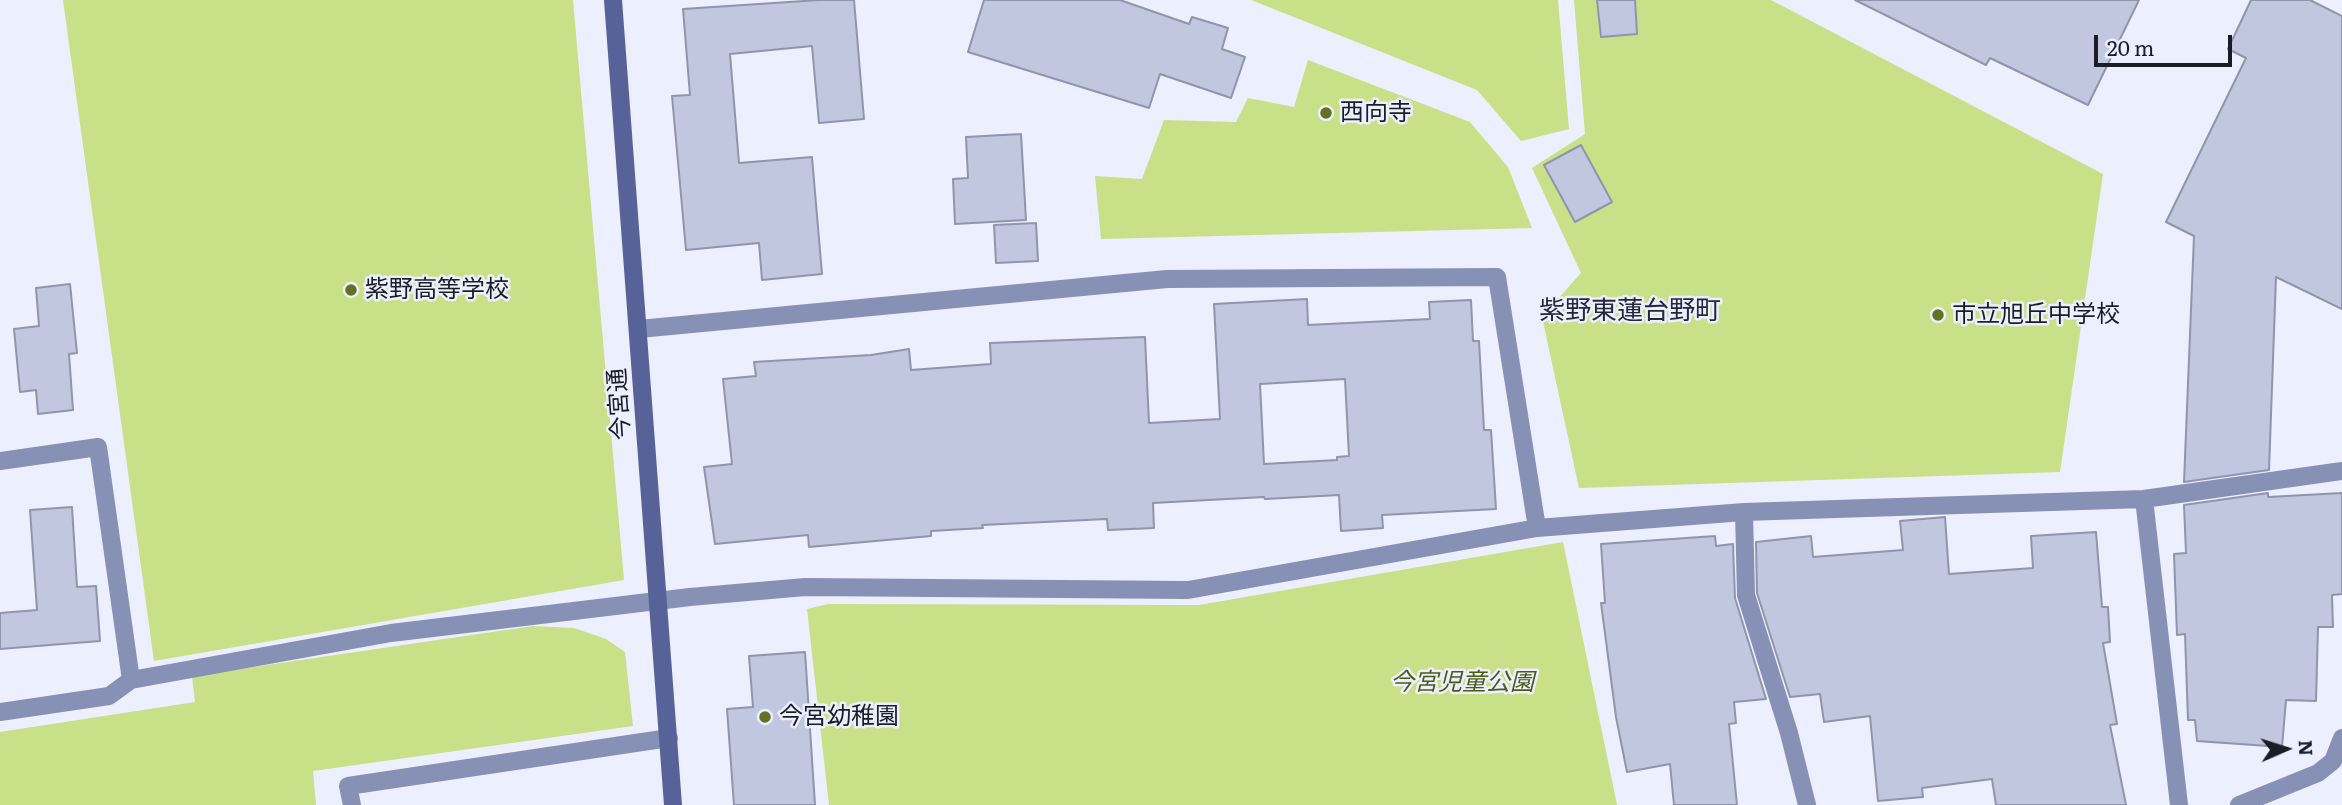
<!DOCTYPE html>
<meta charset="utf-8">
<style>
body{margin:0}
#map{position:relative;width:2342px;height:805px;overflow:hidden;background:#ebeffe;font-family:Literata,serif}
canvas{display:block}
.north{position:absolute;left:2251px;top:714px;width:70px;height:70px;-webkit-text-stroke:5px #ebeffe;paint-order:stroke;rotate:87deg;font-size:19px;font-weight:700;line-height:28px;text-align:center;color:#1b1d26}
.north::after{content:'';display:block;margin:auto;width:24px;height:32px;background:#1b1d26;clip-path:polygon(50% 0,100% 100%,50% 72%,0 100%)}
.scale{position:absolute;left:2094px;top:35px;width:138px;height:32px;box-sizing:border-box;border:4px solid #1b1d26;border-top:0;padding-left:9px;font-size:21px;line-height:24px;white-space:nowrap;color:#1b1d26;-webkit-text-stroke:5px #ebeffe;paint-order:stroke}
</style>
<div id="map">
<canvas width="2342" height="805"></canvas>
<div class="north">N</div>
<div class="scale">20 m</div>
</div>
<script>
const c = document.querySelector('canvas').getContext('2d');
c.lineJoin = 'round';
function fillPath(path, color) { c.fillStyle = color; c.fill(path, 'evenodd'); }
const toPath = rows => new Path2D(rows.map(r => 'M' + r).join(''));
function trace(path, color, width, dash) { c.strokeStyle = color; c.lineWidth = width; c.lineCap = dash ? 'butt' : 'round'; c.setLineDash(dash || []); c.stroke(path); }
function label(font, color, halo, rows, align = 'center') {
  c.font = font + ' Literata,"Noto Sans JP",serif'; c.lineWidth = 5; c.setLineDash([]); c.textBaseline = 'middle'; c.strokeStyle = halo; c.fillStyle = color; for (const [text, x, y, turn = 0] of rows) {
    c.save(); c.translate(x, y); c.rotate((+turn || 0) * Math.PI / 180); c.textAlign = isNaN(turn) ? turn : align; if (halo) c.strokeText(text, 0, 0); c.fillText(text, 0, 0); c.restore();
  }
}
fillPath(toPath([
 [63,0,573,0,624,580,154,661],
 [1251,0,1558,0,1569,129,1521,141,1477,90],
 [1574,0,1771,0,2103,174,2060,472,1579,488,1542,317,1581,273,1532,168,1585,134],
 [1308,60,1470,122,1508,167,1532,228,1101,239,1095,176,1142,179,1164,120,1236,122,1248,98,1294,107],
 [1563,542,1617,805,829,805,807,609,828,604,1199,605],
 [533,626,574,628,606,639,625,652,633,726,313,771,316,805,0,805,0,732,195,702,192,676]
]), '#c8e087');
const building = toPath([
 [819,0,854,0,864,119,819,123,812,46,730,54,739,163,812,157,822,274,762,280,759,243,686,250,672,96,690,95,683,9,819,0],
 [984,0,1120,0,1189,24,1192,17,1228,28,1222,49,1245,57,1231,98,1160,74,1149,108,968,52,984,0],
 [1597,0,1635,0,1637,34,1601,37,1597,0],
 [1855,0,2139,0,2088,105,1990,58,1986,65,1855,0],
 [2251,0,2310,0,2342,16,2342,309,2276,277,2269,470,2184,482,2194,236,2166,222,2246,58,2228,49,2251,0],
 [1021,134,1026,220,955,224,953,179,968,178,966,137,1021,134],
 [1581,145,1612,202,1575,222,1544,165,1581,145],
 [1036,223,1038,261,996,263,994,225,1036,223],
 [70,284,77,353,69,354,73,410,38,414,36,390,20,392,14,329,39,326,36,288,70,284],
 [1307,299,1308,325,1430,319,1429,302,1471,300,1473,341,1479,341,1484,430,1491,430,1496,509,1382,515,1383,528,1341,531,1339,495,1265,499,1264,497,1153,503,1154,528,1108,530,1107,519,982,525,983,528,931,531,931,536,809,547,808,535,715,544,704,467,732,464,723,379,756,376,754,362,871,355,909,349,911,370,991,364,990,343,1145,337,1149,423,1220,419,1214,304,1307,299],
 [1345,379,1349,456,1337,457,1337,460,1264,464,1260,384,1345,379],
 [2268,493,2268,497,2342,493,2342,594,2332,595,2333,627,2318,627,2316,701,2286,700,2282,747,2197,741,2195,720,2188,720,2185,634,2177,635,2174,554,2186,553,2184,505,2268,493],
 [72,507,77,587,96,586,100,641,0,649,0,613,37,610,30,510,72,507],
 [1945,517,1949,574,2033,568,2031,536,2096,532,2102,607,2108,607,2110,642,2103,643,2117,724,2110,725,2126,805,1996,805,1992,779,1922,788,1923,797,1878,801,1870,716,1824,722,1820,694,1790,697,1757,593,1756,542,1811,536,1813,557,1903,550,1900,521,1945,517],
 [1715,536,1716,546,1733,544,1735,598,1766,699,1734,702,1736,723,1729,724,1737,805,1674,805,1670,764,1627,772,1616,717,1601,603,1605,603,1601,544,1715,536],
 [805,652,815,805,734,805,727,709,753,707,749,656,805,652]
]);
fillPath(building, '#c0c7df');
trace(building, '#8e95ac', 2);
trace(toPath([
 [2239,805,2318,773,2333,761,2342,738]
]), '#8791b6', 18);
trace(toPath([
 [639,329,1167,279,1497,277,1537,528],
 [0,461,98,447,131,680],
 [2144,499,2179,805],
 [1744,512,1746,595,1789,733,1807,805],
 [0,712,109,696,131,680,391,633,690,597,805,587,1188,590,1537,528,1744,512,2144,499,2342,471],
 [352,805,348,786,669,738]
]), '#8791b6', 18);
trace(toPath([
 [613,0,673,805]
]), '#576398', 18);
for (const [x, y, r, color] of [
 [1326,113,7,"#617322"],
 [351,290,7,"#617322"],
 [1938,315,7,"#617322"],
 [765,717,7,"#617322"]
]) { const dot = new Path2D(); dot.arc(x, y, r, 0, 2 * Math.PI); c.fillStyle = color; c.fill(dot); trace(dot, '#ebeffe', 2.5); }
label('24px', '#1b1d26', '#ebeffe', [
 ["西向寺",1340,113],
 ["紫野高等学校",365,290],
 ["市立旭丘中学校",1952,315],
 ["今宮幼稚園",779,717]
], 'left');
label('24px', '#1b1d26', '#ebeffe', [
 ["今宮通",620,404,-94]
]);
label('italic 24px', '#4c5b17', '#ebeffe', [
 ["今宮児童公園",1462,683]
]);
label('26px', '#23283a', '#ebeffe', [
 ["紫野東蓮台野町",1630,311]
]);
</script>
